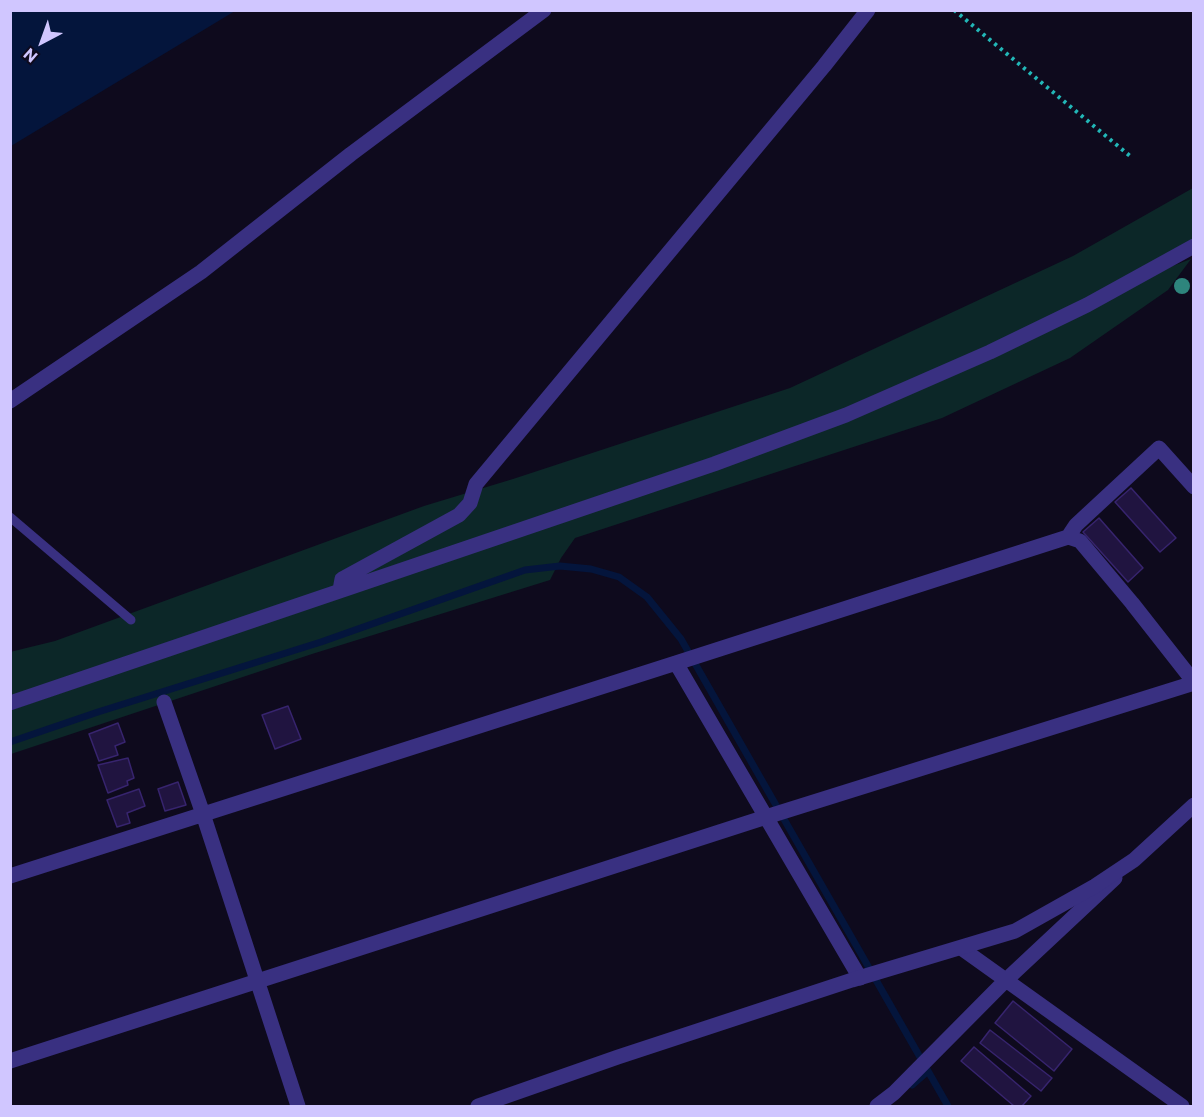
<!DOCTYPE html>
<style>
body{margin:0}
#map{position:relative;width:1204px;height:1117px;overflow:hidden;background:#0e0a1d;font-family:Commissioner,sans-serif}
canvas{display:block}
.frame{position:absolute;inset:0;border:12px solid #d0c6ff;pointer-events:none}
.north{position:absolute;left:12px;top:12px;width:60px;height:60px;-webkit-text-stroke:4px #0e0a1d;paint-order:stroke;rotate:221deg;font-size:16px;font-weight:700;line-height:24px;text-align:center;color:#d0c6ff}
.north::after{content:'';display:block;margin:auto;width:21px;height:27px;background:#d0c6ff;clip-path:polygon(50% 0,100% 100%,50% 72%,0 100%)}
</style>
<div id="map">
<canvas width="1204" height="1117"></canvas>
<div class="frame"></div>
<div class="north">N</div>
</div>
<script>
const c = document.querySelector('canvas').getContext('2d');
c.lineJoin = 'round';
function fillPath(path, color) { c.fillStyle = color; c.fill(path, 'evenodd'); }
const toPath = rows => new Path2D(rows.map(r => 'M' + r).join(''));
function trace(path, color, width, dash) { c.strokeStyle = color; c.lineWidth = width; c.lineCap = dash ? 'butt' : 'round'; c.setLineDash(dash || []); c.stroke(path); }
fillPath(toPath([
 [1193,188,1193,245,1115,288,1191,259,1168,290,1070,358,942,418,575,538,561,558,550,580,312,654,11,754,11,710,93,682,11,697,10,652,55,641,424,506,513,479,790,388,1073,256]
]), '#0c2728');
fillPath(toPath([
 [11,10,235,10,235,11,11,146]
]), '#04153c');
trace(toPath([
 [10,742,98,712,321,642,525,570,560,566,591,569,619,577,647,597,681,639,948,1106],
 [912,1085,928,1071]
]), '#04153c', 7);
const building = toPath([
 [1131,488,1176,538,1160,552,1115,502,1131,488],
 [1099,518,1143,568,1128,582,1083,532,1099,518],
 [288,706,301,739,275,749,262,715,288,706],
 [118,723,125,742,115,746,118,755,99,761,89,734,118,723],
 [128,758,134,778,127,781,128,785,108,793,98,765,128,758],
 [178,782,186,805,165,811,158,789,178,782],
 [139,789,145,806,127,813,130,823,117,827,107,800,139,789],
 [1013,1001,1072,1049,1054,1071,995,1023,1013,1001],
 [990,1030,1052,1078,1041,1091,980,1043,990,1030],
 [974,1047,1031,1096,1022,1106,1014,1106,961,1061,974,1047]
]);
fillPath(building, '#201440');
trace(building, '#37246e', 1.5);
trace(toPath([
 [954,10,1130,156]
]), '#22b7b7', 4, [3, 4.5]);
trace(toPath([
 [10,517,131,620]
]), '#393081', 9);
trace(toPath([
 [10,401,201,272,351,154,544,10],
 [1068,537,1076,525,1159,448,1194,487],
 [340,590,342,579,459,515,470,503,476,484,824,66,868,10],
 [676,663,1068,537,1080,541,1132,603,1194,682],
 [164,702,203,814,298,1106],
 [10,703,714,464,846,415,990,352,1087,305,1194,246],
 [10,876,676,663,860,978],
 [961,948,1182,1106],
 [10,1061,766,817,1194,683],
 [877,1106,894,1093,1006,980,1115,878]
]), '#393081', 15);
trace(toPath([
 [478,1106,618,1057,852,980,1015,931,1095,886,1134,860,1194,805]
]), '#393081', 15);
c.fillStyle = '#2e857d';
for (const [x, y] of [
 [1182,286]
]) { c.beginPath(); c.arc(x, y, 8, 0, 2 * Math.PI); c.fill(); }
</script>
